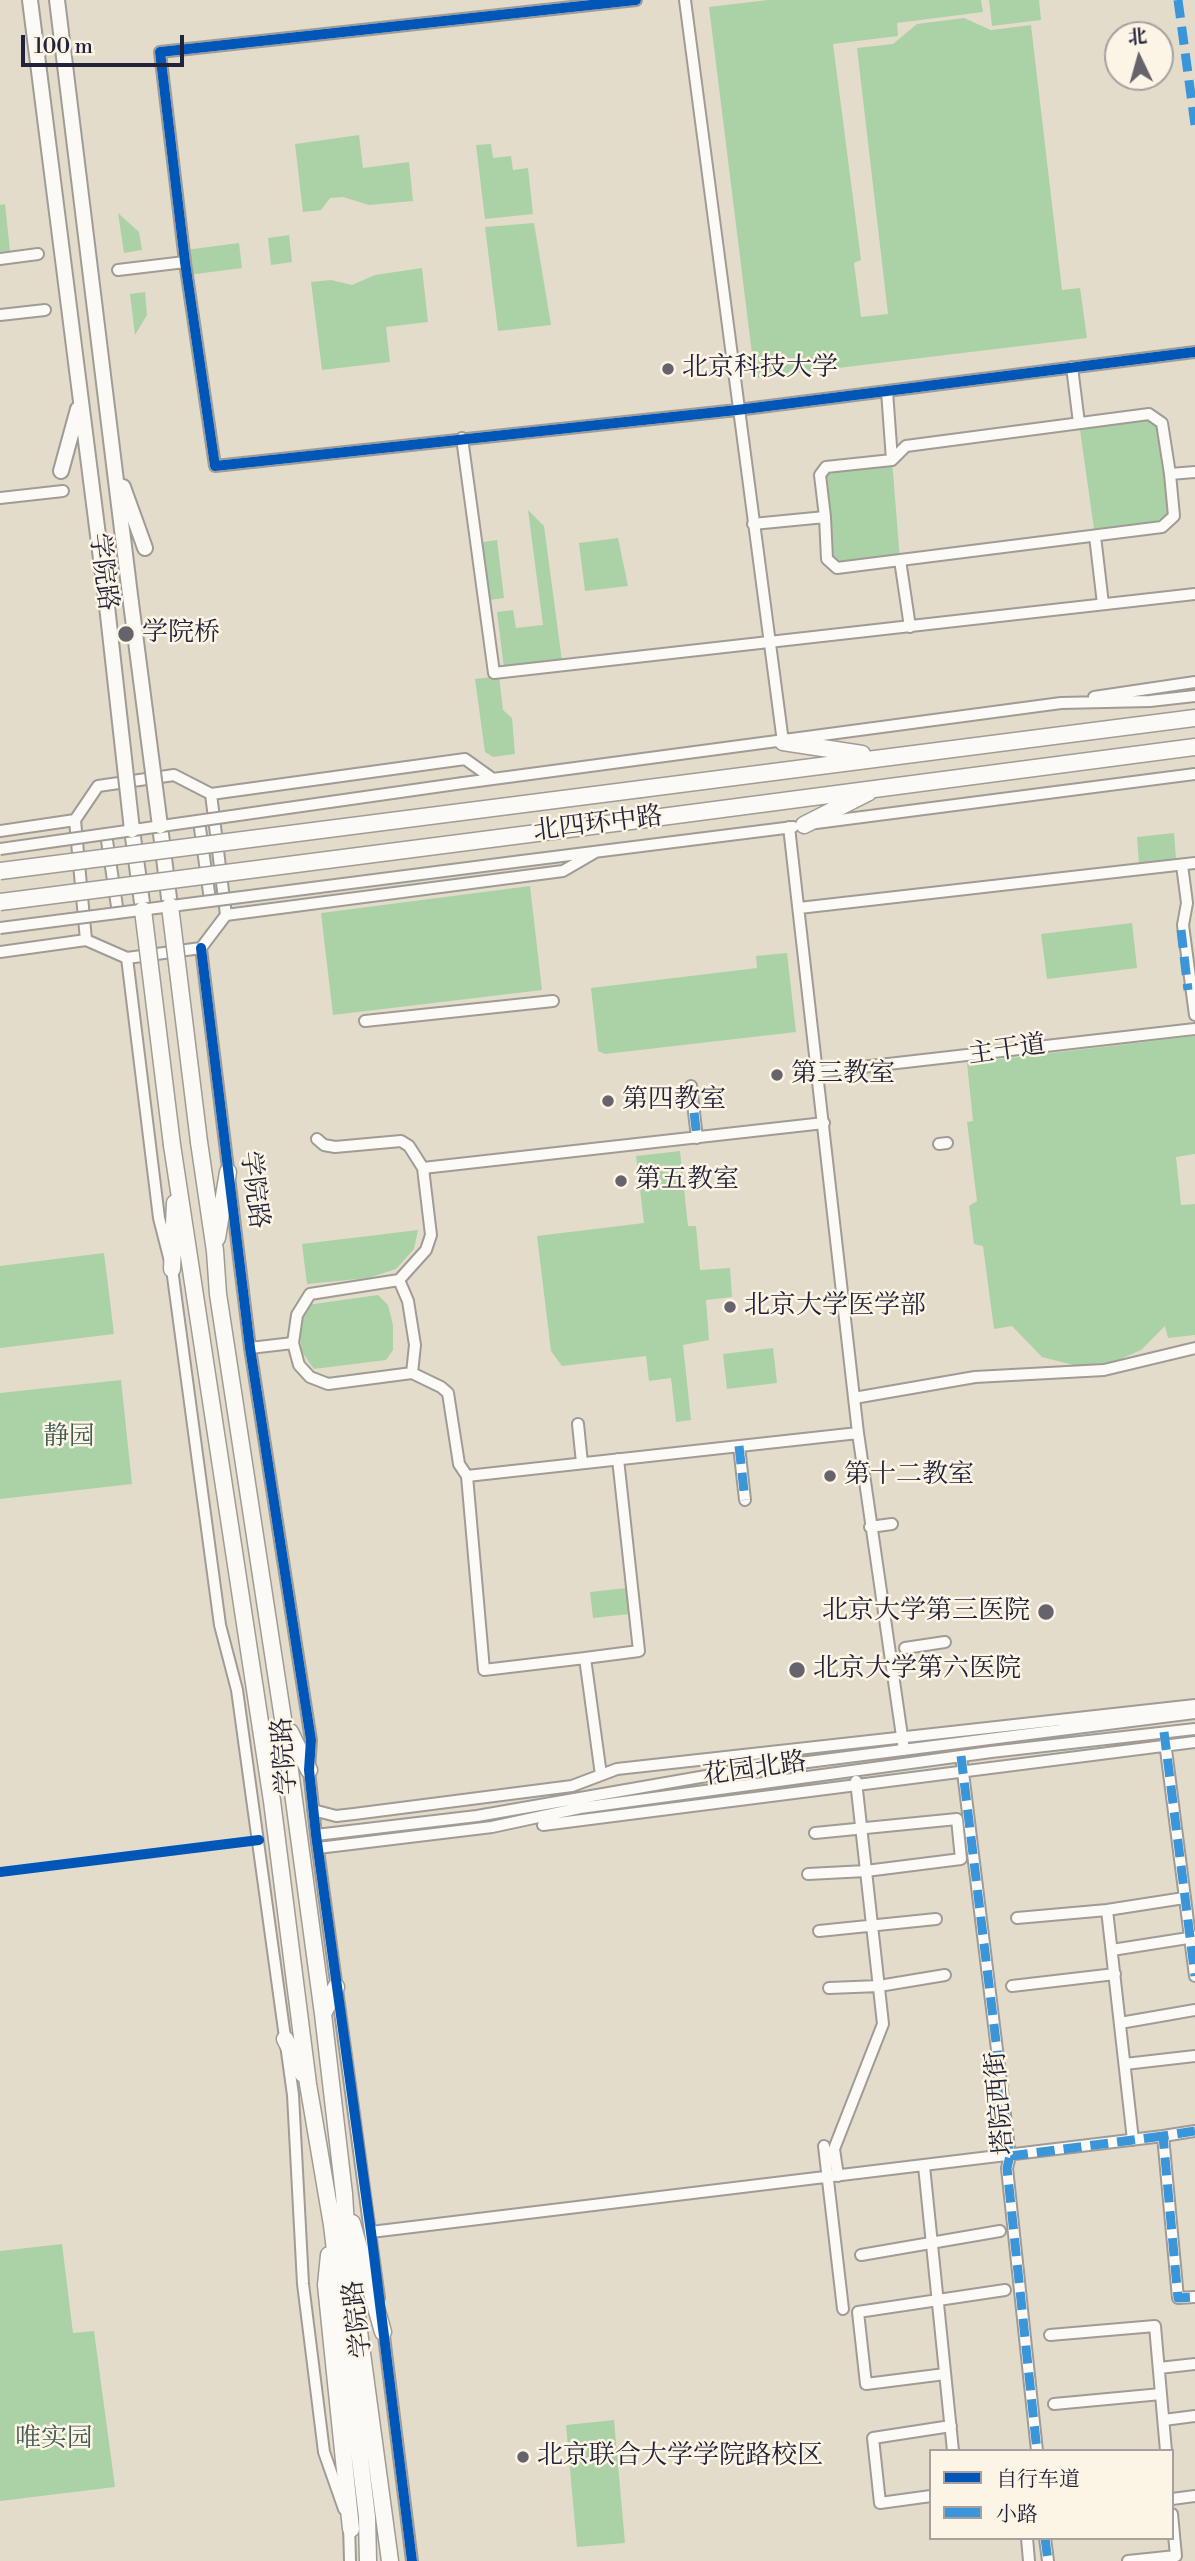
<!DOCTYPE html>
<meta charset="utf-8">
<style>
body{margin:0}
#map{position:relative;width:1195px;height:2561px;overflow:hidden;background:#e4dcca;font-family:"Libre Bodoni","Noto Serif SC",serif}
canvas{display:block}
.legend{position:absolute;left:929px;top:2449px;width:245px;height:91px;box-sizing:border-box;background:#fcf5e5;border:2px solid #a5a1a1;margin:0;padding:9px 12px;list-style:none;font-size:21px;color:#22223b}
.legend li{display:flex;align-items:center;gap:14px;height:35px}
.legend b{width:35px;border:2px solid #a5a1a1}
.north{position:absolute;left:1104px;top:21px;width:70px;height:70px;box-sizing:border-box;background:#fcf5e5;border:2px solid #a5a1a1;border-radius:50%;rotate:355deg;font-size:19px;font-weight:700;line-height:28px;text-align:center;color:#22223b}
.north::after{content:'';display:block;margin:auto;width:24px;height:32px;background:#66636d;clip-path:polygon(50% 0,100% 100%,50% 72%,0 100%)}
.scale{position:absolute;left:21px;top:35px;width:163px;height:32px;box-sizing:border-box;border:4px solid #22223b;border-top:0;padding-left:9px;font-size:21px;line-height:24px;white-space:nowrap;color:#22223b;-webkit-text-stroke:5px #fcf5e5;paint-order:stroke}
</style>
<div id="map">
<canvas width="1195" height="2561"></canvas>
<ul class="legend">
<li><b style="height:9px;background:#0057b8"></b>自行车道</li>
<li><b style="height:9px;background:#3b95d9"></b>小路</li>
</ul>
<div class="north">北</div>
<div class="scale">100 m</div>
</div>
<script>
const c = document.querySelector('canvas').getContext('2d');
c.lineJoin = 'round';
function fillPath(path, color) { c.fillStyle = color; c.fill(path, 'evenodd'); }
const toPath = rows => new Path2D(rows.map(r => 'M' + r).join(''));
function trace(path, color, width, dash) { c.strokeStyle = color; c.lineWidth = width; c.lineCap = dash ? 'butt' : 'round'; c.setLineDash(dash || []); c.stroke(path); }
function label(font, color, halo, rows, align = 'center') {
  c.font = font + ' "Libre Bodoni","Noto Serif SC",serif'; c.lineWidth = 5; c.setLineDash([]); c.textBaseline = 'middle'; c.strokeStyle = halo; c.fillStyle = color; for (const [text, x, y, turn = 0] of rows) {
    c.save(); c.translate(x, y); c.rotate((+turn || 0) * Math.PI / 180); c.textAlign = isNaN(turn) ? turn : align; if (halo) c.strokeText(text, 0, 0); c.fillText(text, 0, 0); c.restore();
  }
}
fillPath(toPath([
 [768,0,981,0,983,12,897,23,898,36,833,44,861,260,854,263,861,317,888,314,857,48,893,44,917,24,964,18,991,30,1031,25,1062,290,1080,288,1087,338,755,378,709,7],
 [989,0,1039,0,1041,20,992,26],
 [359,135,363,168,409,162,413,201,369,205,343,197,330,198,321,210,303,212,295,144],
 [491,144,493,158,511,156,513,170,528,168,533,214,485,219,476,145],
 [5,204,10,251,0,252,0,205],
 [118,213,139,232,142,250,124,253],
 [534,223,551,325,498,331,485,227],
 [289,235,292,262,271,265,268,238],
 [239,243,242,268,188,275,185,250],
 [422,268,428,322,386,327,390,362,322,370,311,282,331,280,352,285,375,275],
 [145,292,147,315,135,335,130,294],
 [1149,414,1162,423,1174,516,1162,527,1095,536,1079,423],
 [892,460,900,560,837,568,827,559,820,475,826,467],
 [528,510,544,526,562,661,504,668,497,612,513,610,516,628,543,625],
 [618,538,628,586,585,591,579,543],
 [497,540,504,598,490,600,483,542],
 [499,676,503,710,512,718,515,754,493,757,485,752,475,679],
 [1174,833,1176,859,1139,863,1137,837],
 [530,886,542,990,333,1015,321,913],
 [1132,923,1137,968,1047,979,1041,934],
 [787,953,796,1032,605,1054,598,1051,591,988,757,968,756,956],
 [1195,1036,1195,1154,1176,1157,1181,1205,1195,1204,1195,1335,1168,1338,1165,1326,1141,1350,1107,1365,1073,1365,1042,1357,1012,1326,994,1329,983,1246,974,1244,969,1206,977,1201,967,1122,973,1121,967,1063],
 [680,1151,688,1226,696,1226,700,1270,730,1268,732,1297,706,1300,709,1340,683,1345,691,1420,676,1422,671,1378,649,1381,646,1356,562,1366,551,1351,537,1236,644,1223,636,1156],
 [418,1230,414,1249,396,1269,368,1278,307,1284,302,1244],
 [104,1253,114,1334,0,1348,0,1266],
 [378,1295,388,1305,393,1325,393,1350,386,1360,314,1369,302,1352,299,1329,307,1305],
 [773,1348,777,1383,727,1389,723,1354],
 [121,1380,132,1484,0,1499,0,1393],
 [627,1588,630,1614,593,1618,590,1592],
 [62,2244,73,2333,94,2331,115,2487,0,2501,0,2251],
 [614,2420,625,2543,577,2547,566,2425]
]), '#aad2a6');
const minor = toPath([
 [636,0,160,52,185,262,215,466,737,410,1195,352],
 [685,0,783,742],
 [0,259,38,254],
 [118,270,185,262],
 [0,315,45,310],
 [1072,367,1079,423],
 [887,391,892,460],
 [462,438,494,673,1195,594],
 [0,498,63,491],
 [825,517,827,559,837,568,1162,527,1174,516,1170,474],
 [753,524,825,517,820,475,826,467,892,460,906,446,1149,414,1162,423,1170,474,1195,472],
 [1095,536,1103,604],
 [900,560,910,627],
 [1094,697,1195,682],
 [463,783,1061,703,1150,701,1195,696],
 [211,794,226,915],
 [75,820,86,940],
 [199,821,210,900],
 [816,823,1195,774],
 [789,827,858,1433,904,1750],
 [0,831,75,820,98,786,174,775,211,794,465,759,493,779],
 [106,834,118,913],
 [522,861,793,827],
 [1182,865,1187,903,1183,925,1195,1015],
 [799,908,1195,863],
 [201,948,250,1348,311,1740,309,1770,316,1835,379,2298],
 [0,952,86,940,127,958,201,948,226,915,563,871,594,853],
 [127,958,159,1218,172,1269,220,1625,237,1690,293,2095,303,2284,324,2452,344,2509],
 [365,1021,553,1001],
 [818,1072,1195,1029],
 [691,1086,697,1138],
 [824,1123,423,1168,431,1235,426,1250,399,1280,310,1294,297,1315,293,1343,299,1365,310,1377,328,1384,412,1373,441,1387,448,1393,459,1464,467,1476,858,1433],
 [317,1139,324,1145,335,1147,401,1141,409,1146,423,1168],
 [939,1144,947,1143],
 [399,1280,408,1301,415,1345,412,1373],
 [250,1348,293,1343],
 [854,1398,975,1377,1104,1370,1195,1348],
 [578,1424,582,1463],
 [739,1446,745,1500],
 [467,1476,484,1670,585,1658,601,1775],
 [870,1527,892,1524],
 [905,1648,945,1642],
 [585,1658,639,1651,618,1459],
 [1165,1742,1195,1976],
 [961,1756,1010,2156,1007,2168,1037,2451],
 [313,1810,336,1816,354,1814,572,1786,617,1769,1195,1705],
 [543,1825,1195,1742],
 [316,1835,477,1816,729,1772,1195,1713],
 [318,1848,492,1827,580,1808,991,1752,1195,1729],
 [808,1874,866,1871,961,1859,957,1819,815,1833],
 [1017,1918,1107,1910],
 [819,1931,936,1919],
 [1112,1950,1195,1937],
 [1012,1986,1115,1974],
 [829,1988,879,1986,945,1975],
 [1120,2023,1195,2010],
 [1125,2064,1195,2056],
 [1195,2131,1163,2136,1178,2298,1195,2297],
 [1133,2140,1107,1910,1184,1898],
 [824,2146,843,2309],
 [924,2166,953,2451],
 [838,2176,834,2149,883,2024,856,1781],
 [371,2232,1163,2136],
 [861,2255,1000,2231],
 [383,2328,412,2561],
 [1050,2335,1155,2326,1166,2451],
 [1159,2368,1195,2364],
 [945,2374,866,2384,858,2312,1005,2290],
 [1054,2404,1161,2394],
 [1164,2420,1195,2416],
 [931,2496,880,2503,873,2438,951,2426],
 [1172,2499,1195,2496],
 [349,2524,350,2561],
 [1027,2538,1029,2561],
 [1045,2538,1048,2561],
 [1128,2561,1176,2556,1172,2514]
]);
const major = toPath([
 [30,0,107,606],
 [57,0,131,603],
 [61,471,78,409],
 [123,487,145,548],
 [160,826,170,906],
 [132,830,143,910]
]);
const highway = toPath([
 [783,742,862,754],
 [641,789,1195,718],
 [646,819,1195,747],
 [804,825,869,792],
 [199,1142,215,1251,218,1294,283,1719,323,2014,344,2194,347,2242,390,2561],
 [172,1145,272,1801,308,2084,332,2225,367,2517,368,2561],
 [217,1238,228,1172],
 [172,1269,175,1203],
 [290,1732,309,1770],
 [323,2014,336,1987],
 [285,2039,303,2074],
 [352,2223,383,2332],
 [329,2255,326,2285,351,2529]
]);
trace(minor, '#a09b94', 14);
trace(major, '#a09b94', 18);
trace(highway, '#a09b94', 19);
trace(minor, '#fbfaf7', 10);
trace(major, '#fbfaf7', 14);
trace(highway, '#fbfaf7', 16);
const minorBridge = toPath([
 [0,849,463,783],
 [0,928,522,861]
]);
const majorBridge = toPath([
 [131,603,160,826],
 [107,606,132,830]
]);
const highwayBridge = toPath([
 [0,871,641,789],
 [0,902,646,819],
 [170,906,199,1142],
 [143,910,172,1145]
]);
trace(minorBridge, '#a09b94', 14, []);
trace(majorBridge, '#a09b94', 18, []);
trace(highwayBridge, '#a09b94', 19, []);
trace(minorBridge, '#fbfaf7', 10);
trace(majorBridge, '#fbfaf7', 14);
trace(highwayBridge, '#fbfaf7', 16);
trace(toPath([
 [1178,0,1195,125],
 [1181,930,1188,990],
 [691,1086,697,1138],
 [739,1446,745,1500],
 [1164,1732,1195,1976],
 [961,1756,1010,2156,1007,2168,1037,2451],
 [1195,2131,1163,2136,1178,2298,1195,2297],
 [1010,2156,1163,2136],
 [1045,2538,1048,2561]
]), '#3b95d9', 9, [18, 9]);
trace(toPath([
 [636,0,160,52,185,262,215,466,737,410,1195,352],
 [201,948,250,1348,311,1740,309,1770,316,1835,371,2232,412,2561],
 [0,1872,259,1840]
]), '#0057b8', 10);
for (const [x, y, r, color] of [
 [668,369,7,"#66636d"],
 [126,634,9,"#66636d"],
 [777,1075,7,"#66636d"],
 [608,1101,7,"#66636d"],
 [621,1181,7,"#66636d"],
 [730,1307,7,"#66636d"],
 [830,1476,7,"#66636d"],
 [1046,1612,9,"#66636d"],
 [797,1670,9,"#66636d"],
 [523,2457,7,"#66636d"]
]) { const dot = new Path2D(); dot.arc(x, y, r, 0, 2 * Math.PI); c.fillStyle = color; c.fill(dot); trace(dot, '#fcf5e5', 2.5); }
label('26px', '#22223b', '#fcf5e5', [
 ["北京科技大学",682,369],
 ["学院桥",142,634],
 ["第三教室",791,1075],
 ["第四教室",622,1101],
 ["第五教室",635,1181],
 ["北京大学医学部",744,1307],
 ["第十二教室",844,1476],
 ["北京大学第三医院",1030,1612,"right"],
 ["北京大学第六医院",813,1670],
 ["北京联合大学学院路校区",537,2457]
], 'left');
label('26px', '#22223b', '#fcf5e5', [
 ["学院路",102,572,83],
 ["北四环中路",598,825,-7],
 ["主干道",1007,1051,-8],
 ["学院路",253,1190,83],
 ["学院路",286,1756,-94],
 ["花园北路",755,1770,-8],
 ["塔院西街",1001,2103,-95],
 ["学院路",359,2319,-97]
]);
label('26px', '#415c56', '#fcf5e5', [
 ["静园",69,1438],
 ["唯实园",54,2440]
]);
</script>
